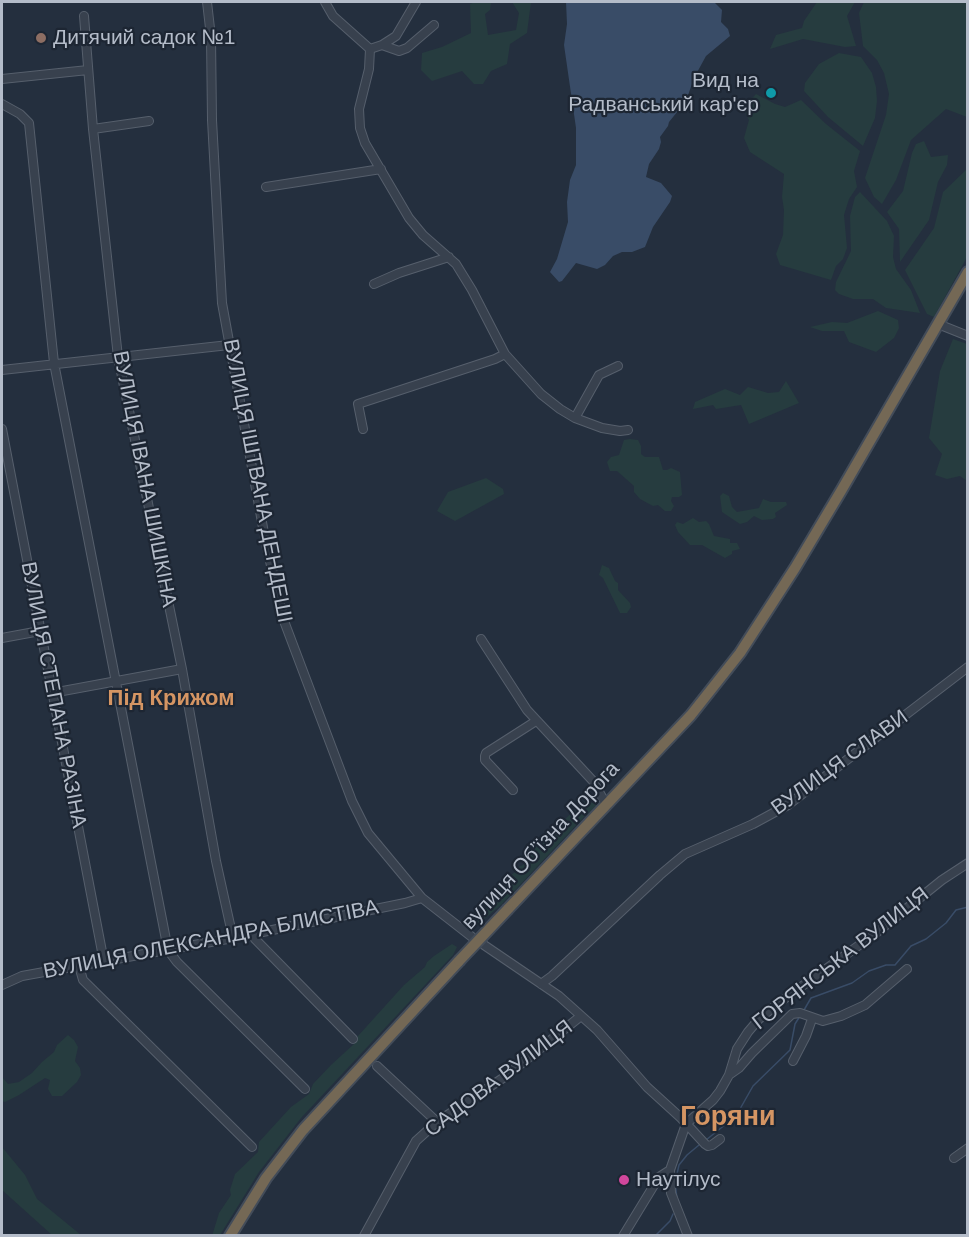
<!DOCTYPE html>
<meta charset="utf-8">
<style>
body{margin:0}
#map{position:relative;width:969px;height:1237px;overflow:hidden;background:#242f3e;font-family:Helvetica,sans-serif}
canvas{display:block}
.frame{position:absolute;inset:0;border:3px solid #b4bcc9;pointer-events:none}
</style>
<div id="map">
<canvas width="969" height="1237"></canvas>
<div class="frame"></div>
</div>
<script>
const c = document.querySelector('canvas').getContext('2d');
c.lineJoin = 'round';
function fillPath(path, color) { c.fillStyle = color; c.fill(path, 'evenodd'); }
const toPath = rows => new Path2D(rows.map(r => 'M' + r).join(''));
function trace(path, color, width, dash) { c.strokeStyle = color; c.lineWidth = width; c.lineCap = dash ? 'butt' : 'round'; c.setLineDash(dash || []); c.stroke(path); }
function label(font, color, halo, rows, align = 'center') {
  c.font = font + ' Helvetica,sans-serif'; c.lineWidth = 4.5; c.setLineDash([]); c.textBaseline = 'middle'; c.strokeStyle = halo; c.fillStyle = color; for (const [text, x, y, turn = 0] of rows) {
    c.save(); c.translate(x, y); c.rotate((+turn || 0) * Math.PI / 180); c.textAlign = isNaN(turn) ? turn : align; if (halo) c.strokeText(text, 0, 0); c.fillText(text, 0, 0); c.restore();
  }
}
fillPath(toPath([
 [475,2,491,2,490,10,485,14,488,35,516,30,519,13,512,2,531,2,527,33,510,44,507,64,491,71,483,84,474,84,462,71,432,81,421,70,422,53,442,47,471,33,470,4],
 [817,2,855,2,847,16,856,46,845,47,803,39,770,49,776,35,802,28,804,21],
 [864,2,967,2,967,117,946,109,911,140,896,180,882,204,874,197,865,178,886,115,889,94,884,73,877,60,863,46,859,13],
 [839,53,861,57,872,73,876,87,877,101,875,118,863,146,828,117,804,91,805,83,819,64],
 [756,94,775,104,785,107,801,100,826,124,860,151,854,171,857,187,849,199,844,215,847,248,843,259,836,266,831,280,780,265,776,254,783,235,784,210,782,197,784,174,750,152,744,138,749,120,743,108],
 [924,141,931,157,948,155,947,165,938,182,929,220,900,262,899,229,887,212,903,191,912,153,916,144],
 [967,169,967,257,934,317,927,314,905,270,934,228,943,192],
 [860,192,887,221,894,236,893,257,896,269,911,290,920,313,886,308,873,299,853,299,839,294,835,290,836,282,851,251,850,216,855,197],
 [878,311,898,320,899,328,894,338,876,352,849,342,844,331,822,331,810,327,832,322,847,323],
 [953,339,967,344,967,481,960,476,947,479,935,475,942,454,929,438,940,371],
 [786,381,799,403,749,424,741,405,716,409,713,405,693,409,695,402,725,389,740,395,748,387,768,393,779,392],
 [630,439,638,440,641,446,641,454,645,457,659,457,663,470,667,470,671,468,680,472,682,495,679,497,672,497,671,501,674,506,671,511,665,511,658,505,653,506,640,499,634,492,634,486,617,471,610,471,607,462,611,457,619,455,624,440],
 [486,478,503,489,504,494,455,521,437,511,448,492],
 [723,493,729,496,732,507,737,512,759,508,763,499,771,502,786,502,787,505,775,513,776,517,773,519,762,520,754,516,747,522,740,524,722,512,720,496],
 [693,518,699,522,706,521,709,524,714,536,730,539,730,543,737,543,740,549,732,551,732,554,725,558,702,545,690,545,678,532,675,525,677,522,683,524],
 [602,565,609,568,615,581,618,583,618,590,630,603,631,607,627,613,620,613,603,578,599,575],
 [586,800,597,805,584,817,502,904,474,928,468,925,474,912,501,884,516,871,518,867,523,865,533,848],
 [452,944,457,947,453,955,301,1118,259,1172,220,1235,212,1236,219,1213,231,1195,230,1190,235,1174,258,1152,259,1142,291,1107,309,1094,313,1084,331,1065,354,1044,358,1036,404,985,425,967,427,962,434,956],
 [68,1035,74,1040,78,1047,75,1061,80,1068,81,1075,77,1082,62,1096,52,1096,48,1089,50,1080,45,1078,19,1095,5,1102,2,1101,2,1077,8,1084,19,1082,32,1073,42,1062,54,1052,57,1045],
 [2,1147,25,1175,37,1199,81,1235,52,1235,2,1190]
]), '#263c3f');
fillPath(toPath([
 [566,2,714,2,722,10,721,22,728,29,730,36,706,56,694,78,686,101,669,122,668,126,660,137,661,142,659,149,649,164,646,177,661,183,672,196,670,202,653,227,645,247,632,252,622,252,613,256,605,265,597,269,576,263,562,281,559,282,550,272,557,259,568,222,567,202,570,180,576,165,576,128,564,45,567,24]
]), '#394c67');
trace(toPath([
 [804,1010,811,998,852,983,869,971,886,965,895,965,911,946,926,939,946,923,956,910,968,907],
 [706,1140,736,1116,753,1086,790,1050,795,1024,800,1016],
 [677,1198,675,1183,679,1165,687,1155,699,1145],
 [655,1236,670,1221,673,1214]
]), '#394c67', 1.5);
const minor = toPath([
 [207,2,211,37,212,120,222,303,266,544,284,621,352,801,368,833,422,898,472,937],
 [325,2,333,16,370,49,369,69,359,109,360,128,365,143,409,218,423,235,456,264,472,290,505,354,541,394,560,409,575,418,602,428,620,431,628,430],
 [84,16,93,129,118,357,182,669,216,861,233,938],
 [382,45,399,51,407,48,434,25],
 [370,49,382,45,396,36,416,2],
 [2,79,88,70],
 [2,104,20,114,29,123,54,363,168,950,177,962,305,1089],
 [93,129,149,121],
 [266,187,381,169],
 [374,284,399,273,449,257],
 [938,324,968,336],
 [2,370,229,345],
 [575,418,599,375,618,366],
 [2,429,104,962],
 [363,429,358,404,495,359,505,354],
 [2,638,40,631],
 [481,639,527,710,593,781,607,806],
 [52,693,182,669],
 [513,790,485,760,485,756,486,753,536,721],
 [251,933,255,939,353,1039],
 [484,945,559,996,597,1030,647,1087,681,1118,705,1144,708,1146,712,1145,720,1139],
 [79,966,83,980,252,1147],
 [541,984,552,976,660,875,685,854,753,824,788,805,968,667],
 [2,985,22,976,233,938,405,903,422,898],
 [793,1061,806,1036,812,1019],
 [377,1066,437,1122],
 [729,1075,739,1068,752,1053,792,1014,800,1013,823,1021,841,1016,865,1005,907,969],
 [954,1158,968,1148],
 [364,1236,416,1141,437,1122,503,1078,581,1016],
 [623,1236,659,1177,670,1170],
 [688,1236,671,1193,670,1170,686,1124,713,1100,720,1091,729,1075,737,1049,748,1032,759,1019,780,1002,876,933,942,880,968,863]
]);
const highway = toPath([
 [508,909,691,715,740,653,795,568,841,491,968,272],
 [230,1236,266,1178,303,1130,459,961]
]);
trace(minor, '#565f6c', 10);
trace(highway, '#434c59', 14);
trace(minor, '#38414e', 8);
trace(highway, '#746855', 10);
const highwayBridge = toPath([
 [459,961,508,909]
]);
trace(highwayBridge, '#434c59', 14, []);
trace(highwayBridge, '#746855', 10);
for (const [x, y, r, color] of [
 [41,38,6,"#8d6e63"],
 [771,93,6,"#0f9aa8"],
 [624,1180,6,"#d1479c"]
]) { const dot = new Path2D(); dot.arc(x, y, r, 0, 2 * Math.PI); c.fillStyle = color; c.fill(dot); trace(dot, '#1d2633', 2); }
label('21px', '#b4bcc9', '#1d2633', [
 ["Дитячий садок №1",53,38],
 ["Вид на",759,81,"right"],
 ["Радванський кар'єр",759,105,"right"],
 ["Наутілус",636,1180]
], 'left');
label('21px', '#b4bcc9', '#1d2633', [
 ["ВУЛИЦЯ ІВАНА ШИШКІНА",144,479,79],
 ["ВУЛИЦЯ ІШТВАНА ДЕНДЕШІ",257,481,79],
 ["ВУЛИЦЯ СТЕПАНА РАЗІНА",53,695,79],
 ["ВУЛИЦЯ СЛАВИ",840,763,-36],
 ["вулиця Обʼїзна Дорога",541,846,-47],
 ["ВУЛИЦЯ ОЛЕКСАНДРА БЛИСТІВА",211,940,-11],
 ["ГОРЯНСЬКА ВУЛИЦЯ",841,959,-38],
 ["САДОВА ВУЛИЦЯ",499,1079,-37]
]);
label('bold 22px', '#d59563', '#1d2633', [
 ["Під Крижом",171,699]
]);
label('bold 27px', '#d59563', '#1d2633', [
 ["Горяни",728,1118]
]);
</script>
